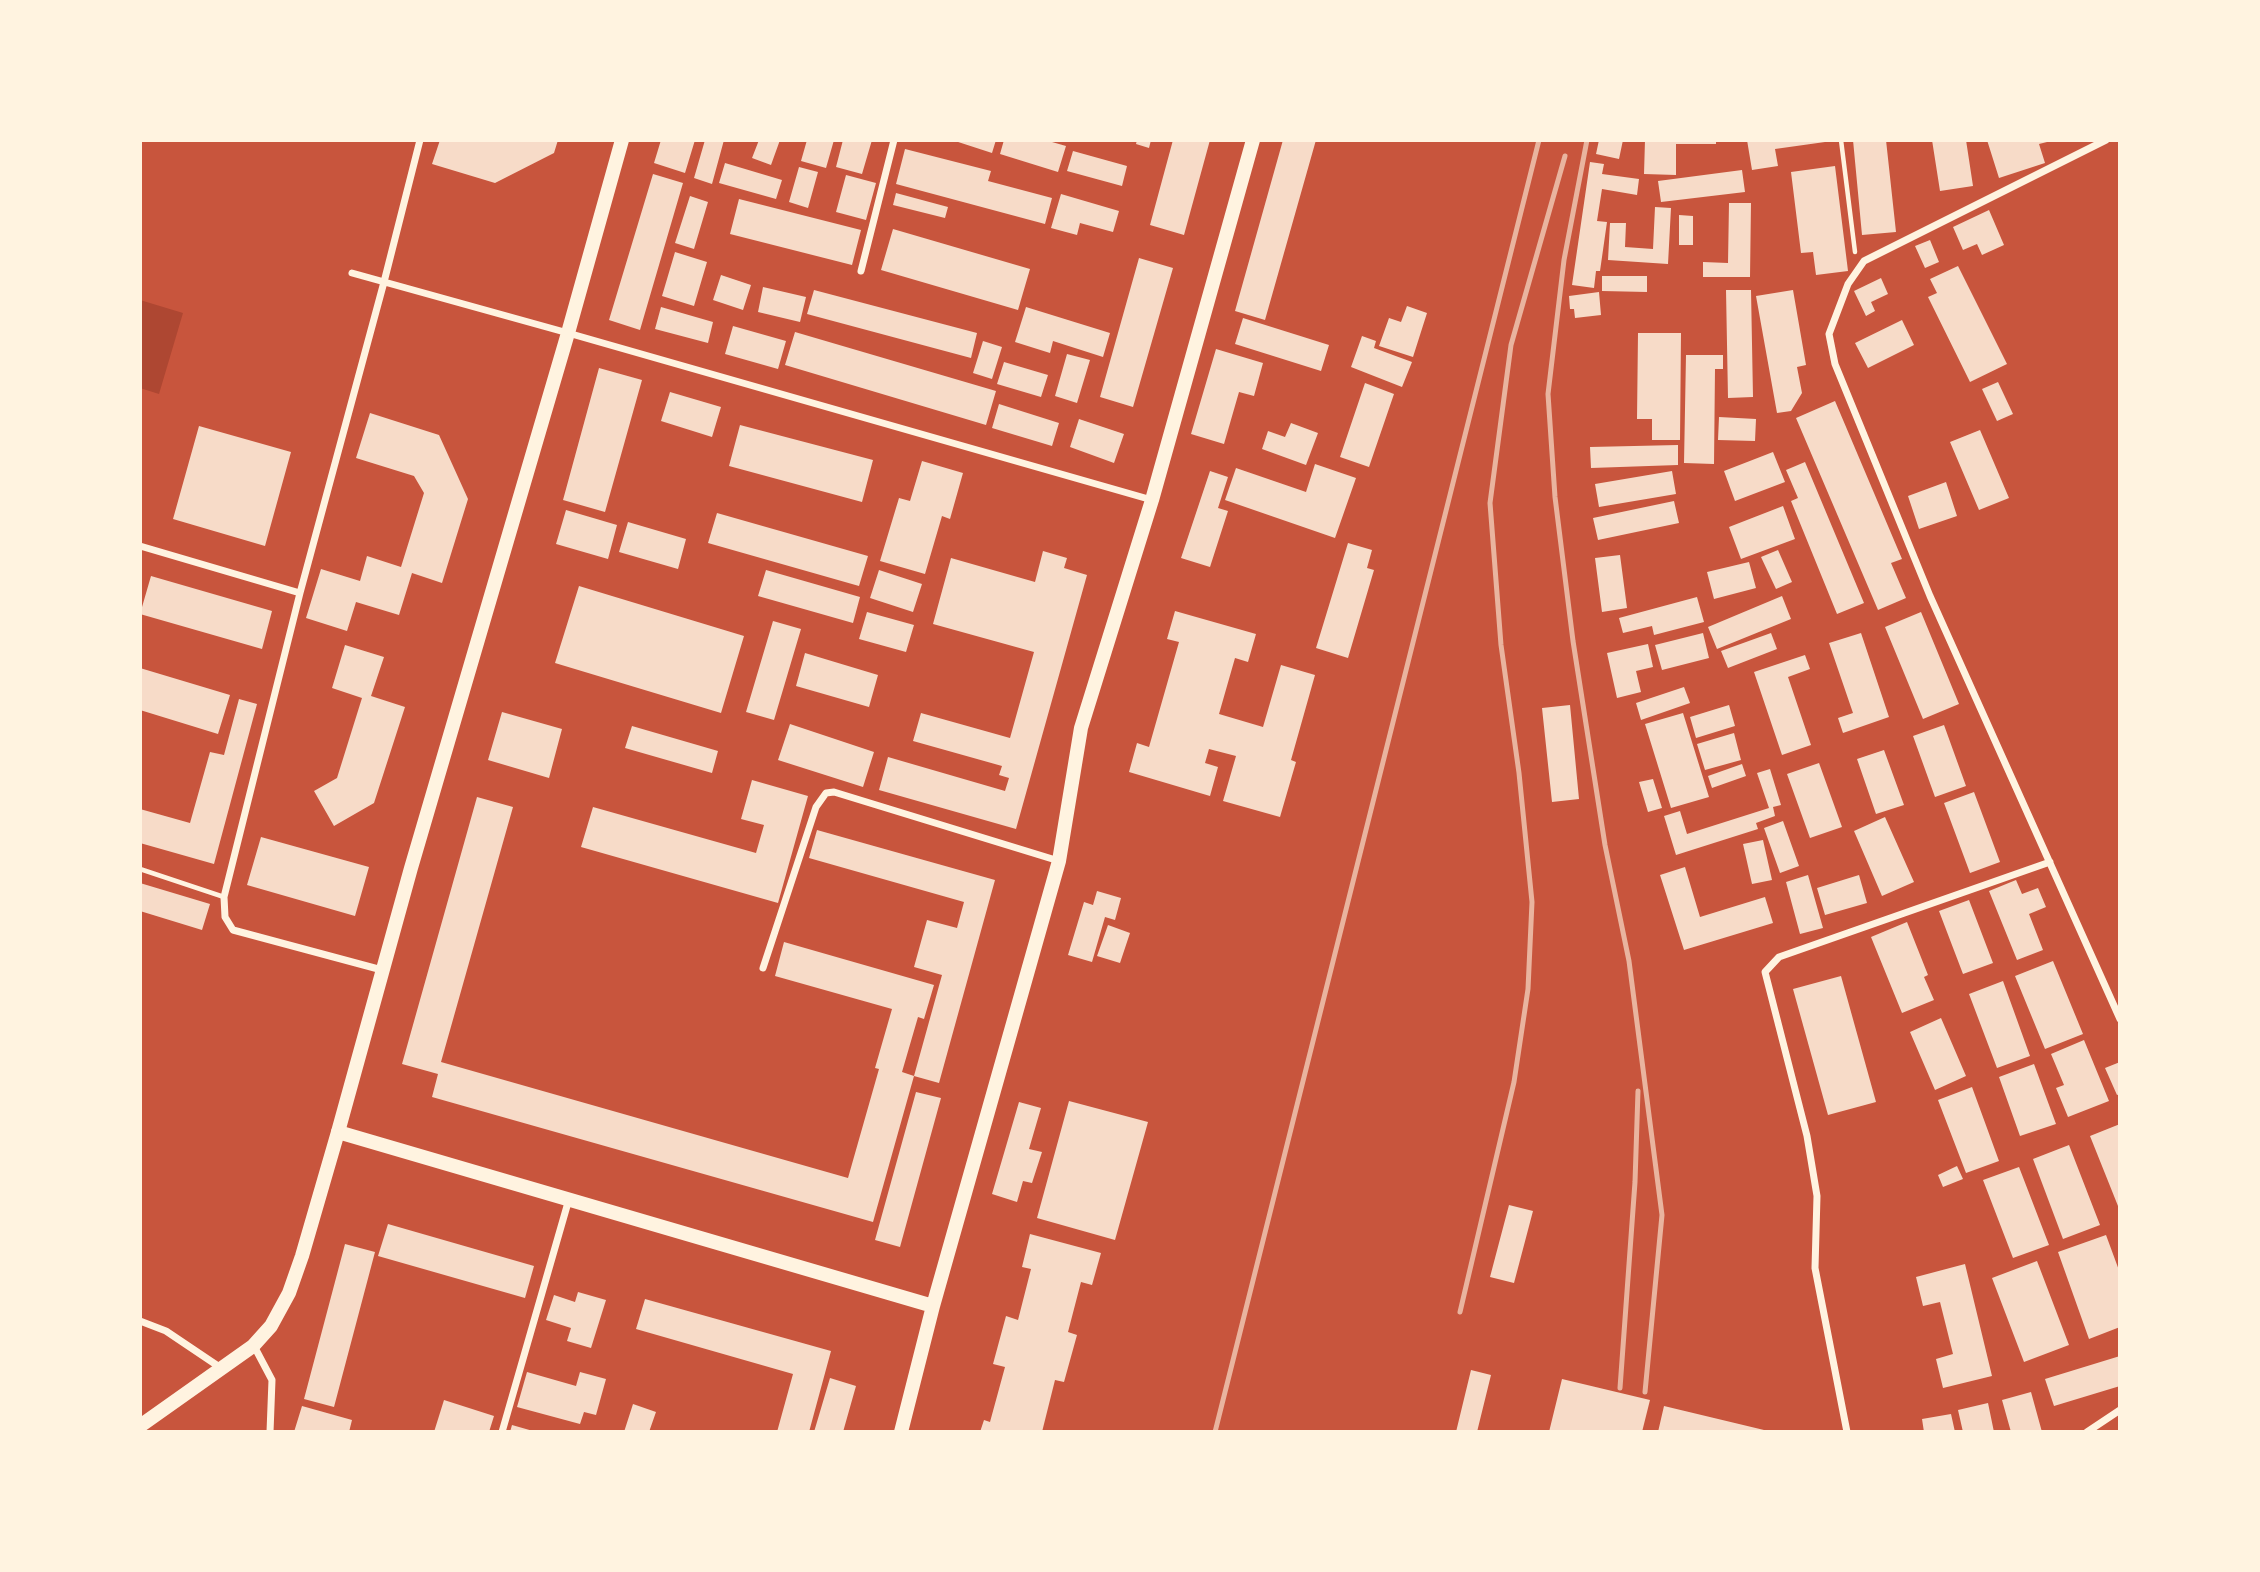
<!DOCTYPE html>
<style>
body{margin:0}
#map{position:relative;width:2260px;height:1572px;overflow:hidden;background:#c8553d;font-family:"Crimson Pro",serif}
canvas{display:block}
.frame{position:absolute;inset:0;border:142px solid #fff3e0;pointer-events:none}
</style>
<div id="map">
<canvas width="2260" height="1572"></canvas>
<div class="frame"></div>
</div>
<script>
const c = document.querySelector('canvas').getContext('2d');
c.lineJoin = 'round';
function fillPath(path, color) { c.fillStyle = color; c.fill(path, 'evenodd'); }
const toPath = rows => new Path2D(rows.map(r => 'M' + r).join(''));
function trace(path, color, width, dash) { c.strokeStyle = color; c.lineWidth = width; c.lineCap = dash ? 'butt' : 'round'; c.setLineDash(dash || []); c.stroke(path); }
fillPath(toPath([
 [140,300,183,313,159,394,140,388]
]), '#ae4732');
fillPath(toPath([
 [440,140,558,140,554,153,495,183,432,164],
 [661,140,695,140,685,173,654,163],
 [705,140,724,140,712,184,694,178],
 [759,140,780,140,771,165,752,158],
 [807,140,834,140,826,168,801,161],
 [843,140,872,140,862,174,836,167],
 [952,140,996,140,992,153],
 [1004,140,1045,140,1066,146,1058,172,1000,154],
 [1137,140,1151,140,1149,148,1136,144],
 [1173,140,1210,140,1184,235,1150,225],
 [1283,140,1316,140,1265,320,1235,311],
 [1599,140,1623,140,1619,159,1596,154],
 [1645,140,1716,140,1716,144,1676,144,1676,175,1644,174],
 [1747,140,1825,140,1825,142,1775,149,1778,166,1752,170],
 [1853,140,1886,140,1896,232,1862,235],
 [1932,140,1966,140,1973,186,1940,191],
 [1987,140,2050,140,2051,141,2039,144,2045,163,1999,178],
 [905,149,991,171,988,181,1052,198,1045,224,896,184],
 [1073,151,1127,166,1122,186,1067,171],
 [1590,162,1604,164,1602,174,1639,179,1637,195,1602,189,1597,221,1607,222,1600,271,1596,271,1594,288,1572,285],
 [725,163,782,180,776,199,719,183],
 [1835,166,1848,271,1816,275,1813,252,1801,253,1791,172],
 [799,167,818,172,808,208,789,202],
 [1742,170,1745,192,1661,202,1658,181],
 [653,174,683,183,640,330,609,320],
 [846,175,876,183,866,220,836,212],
 [896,193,948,207,945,218,893,205],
 [1061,194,1119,211,1113,232,1080,223,1077,235,1051,228],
 [690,196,708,202,694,249,675,243],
 [739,199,861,230,852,265,730,234],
 [1729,203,1751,203,1750,277,1703,277,1703,262,1728,263],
 [1655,207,1671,208,1668,264,1608,260,1610,223,1626,223,1625,247,1653,249],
 [1989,210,2004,245,1982,255,1977,244,1963,250,1953,227],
 [1679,215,1693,216,1693,245,1679,245],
 [893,229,1030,269,1018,310,881,270],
 [1930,240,1939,262,1925,268,1915,246],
 [675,252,707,262,694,306,662,296],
 [1139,258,1173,268,1133,407,1100,397],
 [1958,266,2007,364,1970,382,1928,297,1937,293,1930,279],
 [721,275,751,285,743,310,713,300],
 [1602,276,1647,276,1647,292,1602,291],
 [1881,278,1888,294,1871,302,1875,311,1866,316,1854,291],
 [763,287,806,297,800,322,758,312],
 [814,290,977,333,971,358,807,314],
 [1726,290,1751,290,1753,397,1728,398],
 [1793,290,1806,365,1797,367,1802,393,1791,411,1777,413,1756,296],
 [1599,292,1601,315,1575,318,1574,309,1570,309,1569,296],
 [1407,306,1427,313,1413,357,1379,346,1389,318,1401,322],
 [661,307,713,322,708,343,655,329],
 [1026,307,1110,333,1103,357,1053,341,1050,353,1015,342],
 [1243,318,1329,345,1321,371,1235,344],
 [1902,320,1914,345,1868,368,1855,343],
 [733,326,786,341,778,369,725,354],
 [795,332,996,391,986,425,785,365],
 [1638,333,1681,333,1680,440,1652,440,1652,419,1637,419],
 [1362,336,1376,341,1374,348,1412,362,1402,387,1351,367],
 [983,341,1002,347,992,379,973,373],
 [1216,349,1263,363,1254,396,1239,392,1224,444,1191,434],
 [1067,354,1090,360,1077,403,1055,396],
 [1686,355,1723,355,1723,369,1715,369,1714,464,1684,463],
 [1004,362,1048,375,1041,397,997,384],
 [599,368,642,380,605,512,563,500],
 [1998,382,2013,414,1997,421,1982,389],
 [1365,383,1394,394,1369,467,1340,457],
 [670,392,721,407,712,437,661,421],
 [1835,401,1902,559,1891,563,1906,598,1878,610,1796,418],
 [999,404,1059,423,1052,446,992,428],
 [370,413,439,435,468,499,442,583,412,573,399,615,356,602,347,631,306,618,321,569,360,581,367,556,401,567,424,493,414,476,356,458],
 [1719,417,1756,419,1755,441,1718,440],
 [1079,419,1124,434,1114,463,1070,447],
 [1291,423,1318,433,1306,465,1262,449,1268,431,1285,437],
 [740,425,873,460,862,502,729,466],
 [199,426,291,452,265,546,173,519],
 [1980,430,2009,498,1979,510,1950,442],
 [1678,445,1678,465,1591,468,1590,447],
 [1773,452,1785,482,1735,501,1724,471],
 [922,461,963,473,950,519,942,516,925,574,880,561,899,498,910,501],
 [1805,462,1864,603,1837,614,1791,501,1798,498,1786,470],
 [1315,464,1356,478,1335,538,1225,500,1236,468,1306,492],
 [1210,471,1228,477,1218,508,1228,511,1210,567,1181,558],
 [1672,471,1676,494,1599,507,1595,484],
 [1946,482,1957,516,1919,529,1908,496],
 [1674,501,1679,523,1598,540,1593,518],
 [1783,506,1795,539,1741,559,1729,527],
 [566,510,617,525,608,559,556,544],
 [717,513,868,556,859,586,708,543],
 [628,522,686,539,678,569,619,552],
 [1348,543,1372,550,1367,568,1374,570,1348,658,1316,648],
 [1778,550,1792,582,1776,589,1761,557],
 [1043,551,1067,558,1064,568,1087,575,1016,829,879,790,888,757,1005,791,1009,778,999,775,1002,766,913,741,921,713,1010,738,1034,652,933,624,951,558,1035,582],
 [1620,555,1627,608,1602,612,1595,558],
 [1749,562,1756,588,1714,599,1707,572],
 [766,570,860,597,853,623,758,596],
 [879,570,922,584,913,612,870,598],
 [151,576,272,611,262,649,140,614],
 [579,586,744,636,721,713,555,663],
 [1782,596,1791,619,1717,649,1708,627],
 [1697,597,1704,622,1654,635,1652,626,1623,633,1619,618],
 [1175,611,1256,634,1248,662,1235,658,1219,714,1263,727,1281,665,1315,675,1291,760,1296,762,1280,817,1223,801,1236,756,1209,749,1205,763,1218,767,1210,796,1129,772,1137,743,1149,747,1179,642,1167,639],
 [867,612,914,625,906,652,859,639],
 [1921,612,1959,704,1923,719,1885,627],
 [773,621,801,629,774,720,746,712],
 [1703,633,1709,658,1662,670,1655,645],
 [1771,633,1777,649,1728,668,1721,651],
 [1861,633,1889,717,1843,733,1838,718,1853,713,1829,643],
 [1648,644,1653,667,1636,671,1641,692,1617,698,1607,653],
 [345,645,384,657,371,696,405,707,374,803,334,826,314,791,337,778,362,698,332,688],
 [805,653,878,675,869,707,796,686],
 [1805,655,1810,669,1788,677,1811,745,1782,755,1754,672],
 [140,668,230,695,218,734,140,710],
 [1684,687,1690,703,1641,720,1636,703],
 [239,699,257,704,214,864,140,843,140,809,190,823,210,752,224,755],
 [1570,705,1579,799,1552,802,1542,708],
 [1729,705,1735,726,1696,738,1690,717],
 [502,712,562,729,549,778,488,760],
 [1683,713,1709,797,1671,808,1645,724],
 [790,724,874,752,863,787,778,760],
 [1944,725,1966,786,1935,797,1913,736],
 [632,726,718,751,712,773,625,748],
 [1734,733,1741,760,1705,770,1697,744],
 [1884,750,1904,805,1876,814,1857,759],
 [1819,763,1842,827,1810,838,1787,774],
 [1742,764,1746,776,1712,788,1708,776],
 [1770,769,1781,805,1773,807,1775,816,1756,823,1758,829,1676,855,1664,816,1680,811,1687,834,1769,808,1757,773],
 [1653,779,1662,808,1648,812,1639,782],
 [752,780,808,796,778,903,581,847,593,807,756,853,764,825,741,819],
 [1974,792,2000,862,1970,873,1944,803],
 [477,797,513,807,441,1062,848,1178,879,1069,875,1068,892,1009,775,976,784,942,934,985,924,1019,918,1017,902,1072,914,1076,873,1222,432,1097,438,1074,402,1064],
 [1885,817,1914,882,1882,896,1854,831],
 [1783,821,1799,866,1780,873,1764,828],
 [817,830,995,880,939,1083,914,1076,942,975,914,967,927,920,957,928,964,902,809,858],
 [261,837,369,867,355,916,247,885],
 [1763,840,1772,880,1752,884,1743,844],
 [1685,867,1700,917,1765,897,1773,923,1684,950,1660,875],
 [1808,875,1823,928,1800,934,1786,882],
 [1859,875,1867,903,1825,915,1817,888],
 [2016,880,2022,894,2038,888,2046,907,2029,914,2043,950,2017,960,1989,891],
 [140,883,210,904,202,930,140,911],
 [1097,891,1121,898,1115,920,1105,917,1092,962,1068,955,1084,902,1093,905],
 [1969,900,1993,963,1963,974,1939,911],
 [1907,922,1928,975,1924,977,1934,1000,1902,1013,1871,937],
 [1108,925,1130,933,1120,963,1097,956],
 [2053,961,2083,1034,2045,1049,2015,976],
 [1841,976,1876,1102,1828,1115,1793,989],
 [2003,981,2030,1056,1997,1068,1969,994],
 [1941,1018,1966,1076,1935,1090,1910,1032],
 [2084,1040,2109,1101,2068,1117,2056,1088,2064,1085,2051,1054],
 [2120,1062,2120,1094,2117,1095,2105,1068],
 [2034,1064,2056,1124,2020,1136,1999,1077],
 [1972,1087,1999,1161,1966,1173,1938,1100],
 [916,1092,941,1098,900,1247,875,1240],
 [1069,1101,1148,1122,1115,1240,1037,1218],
 [1019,1102,1041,1108,1029,1149,1042,1152,1032,1183,1023,1181,1017,1202,992,1194],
 [2120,1124,2120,1211,2090,1136],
 [2069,1145,2100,1225,2063,1239,2033,1159],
 [1957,1166,1963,1179,1943,1187,1938,1175],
 [2019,1167,2049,1245,2013,1258,1983,1180],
 [1509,1205,1533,1211,1514,1283,1490,1277],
 [388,1224,534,1266,525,1298,378,1256],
 [1030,1234,1101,1253,1092,1285,1081,1282,1068,1332,1077,1335,1064,1382,1055,1380,1042,1432,980,1432,984,1420,990,1422,1005,1367,993,1364,1006,1316,1018,1320,1031,1269,1022,1267],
 [2106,1235,2120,1273,2120,1327,2089,1339,2058,1252],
 [345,1244,375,1252,334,1407,304,1399],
 [2037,1261,2069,1345,2024,1362,1992,1278],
 [1965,1264,1992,1376,1943,1388,1936,1359,1953,1354,1940,1302,1923,1306,1916,1277],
 [578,1292,606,1300,591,1348,567,1341,571,1328,546,1320,554,1295,575,1302],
 [645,1299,831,1351,809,1432,777,1432,793,1374,636,1329],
 [2120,1356,2120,1386,2054,1406,2045,1379],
 [1471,1370,1491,1375,1477,1432,1456,1432],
 [527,1372,576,1386,580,1372,606,1379,596,1415,584,1412,580,1424,517,1407],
 [830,1378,856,1386,843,1432,814,1432],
 [1562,1379,1650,1400,1642,1432,1549,1432],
 [2031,1392,2042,1432,2011,1432,2002,1400],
 [444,1400,494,1416,489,1432,434,1432],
 [1988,1403,1994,1432,1963,1432,1958,1410],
 [633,1404,656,1412,649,1432,624,1432],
 [302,1406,352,1420,349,1432,294,1432],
 [1664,1406,1764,1430,1763,1432,1658,1432],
 [1951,1414,1955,1432,1924,1432,1922,1419],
 [512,1425,533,1431,532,1432,510,1432]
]), '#f7dbc8');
trace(toPath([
 [1841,140,1855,252]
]), '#fff3e0', 4.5);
trace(toPath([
 [140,869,224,897]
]), '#fff3e0', 4.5);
trace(toPath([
 [2106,140,1864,261,1848,284,1829,334,1835,364,1930,596,2120,1019],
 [861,271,894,140],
 [352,273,568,333,1152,500],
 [140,546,300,593],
 [763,968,816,807,826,793,834,792,1059,861],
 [382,970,233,930,225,917,224,897,300,593,384,282,420,140],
 [140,1321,166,1331,221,1368],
 [254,1346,272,1380,270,1432],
 [502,1432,569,1199],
 [1847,1432,1815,1268,1817,1196,1807,1136,1765,972,1779,957,2050,862],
 [2087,1432,2120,1410]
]), '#fff3e0', 7);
trace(toPath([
 [338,1132,933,1306],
 [901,1432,933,1306,1059,861,1081,728,1152,500,1253,140]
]), '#fff3e0', 14);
trace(toPath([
 [140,1426,253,1346,271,1326,289,1293,302,1256,338,1132,411,868,568,333,622,140]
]), '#fff3e0', 14);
trace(toPath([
 [1587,140,1564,260,1548,394,1555,497,1573,641,1605,845,1629,961,1662,1215,1645,1392],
 [1460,1312,1514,1082,1528,989,1532,902,1519,773,1501,645,1490,503,1511,345,1565,156],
 [1620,1388,1635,1182,1638,1091],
 [1215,1432,1539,140]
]), '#e9b49f', 5);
</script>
